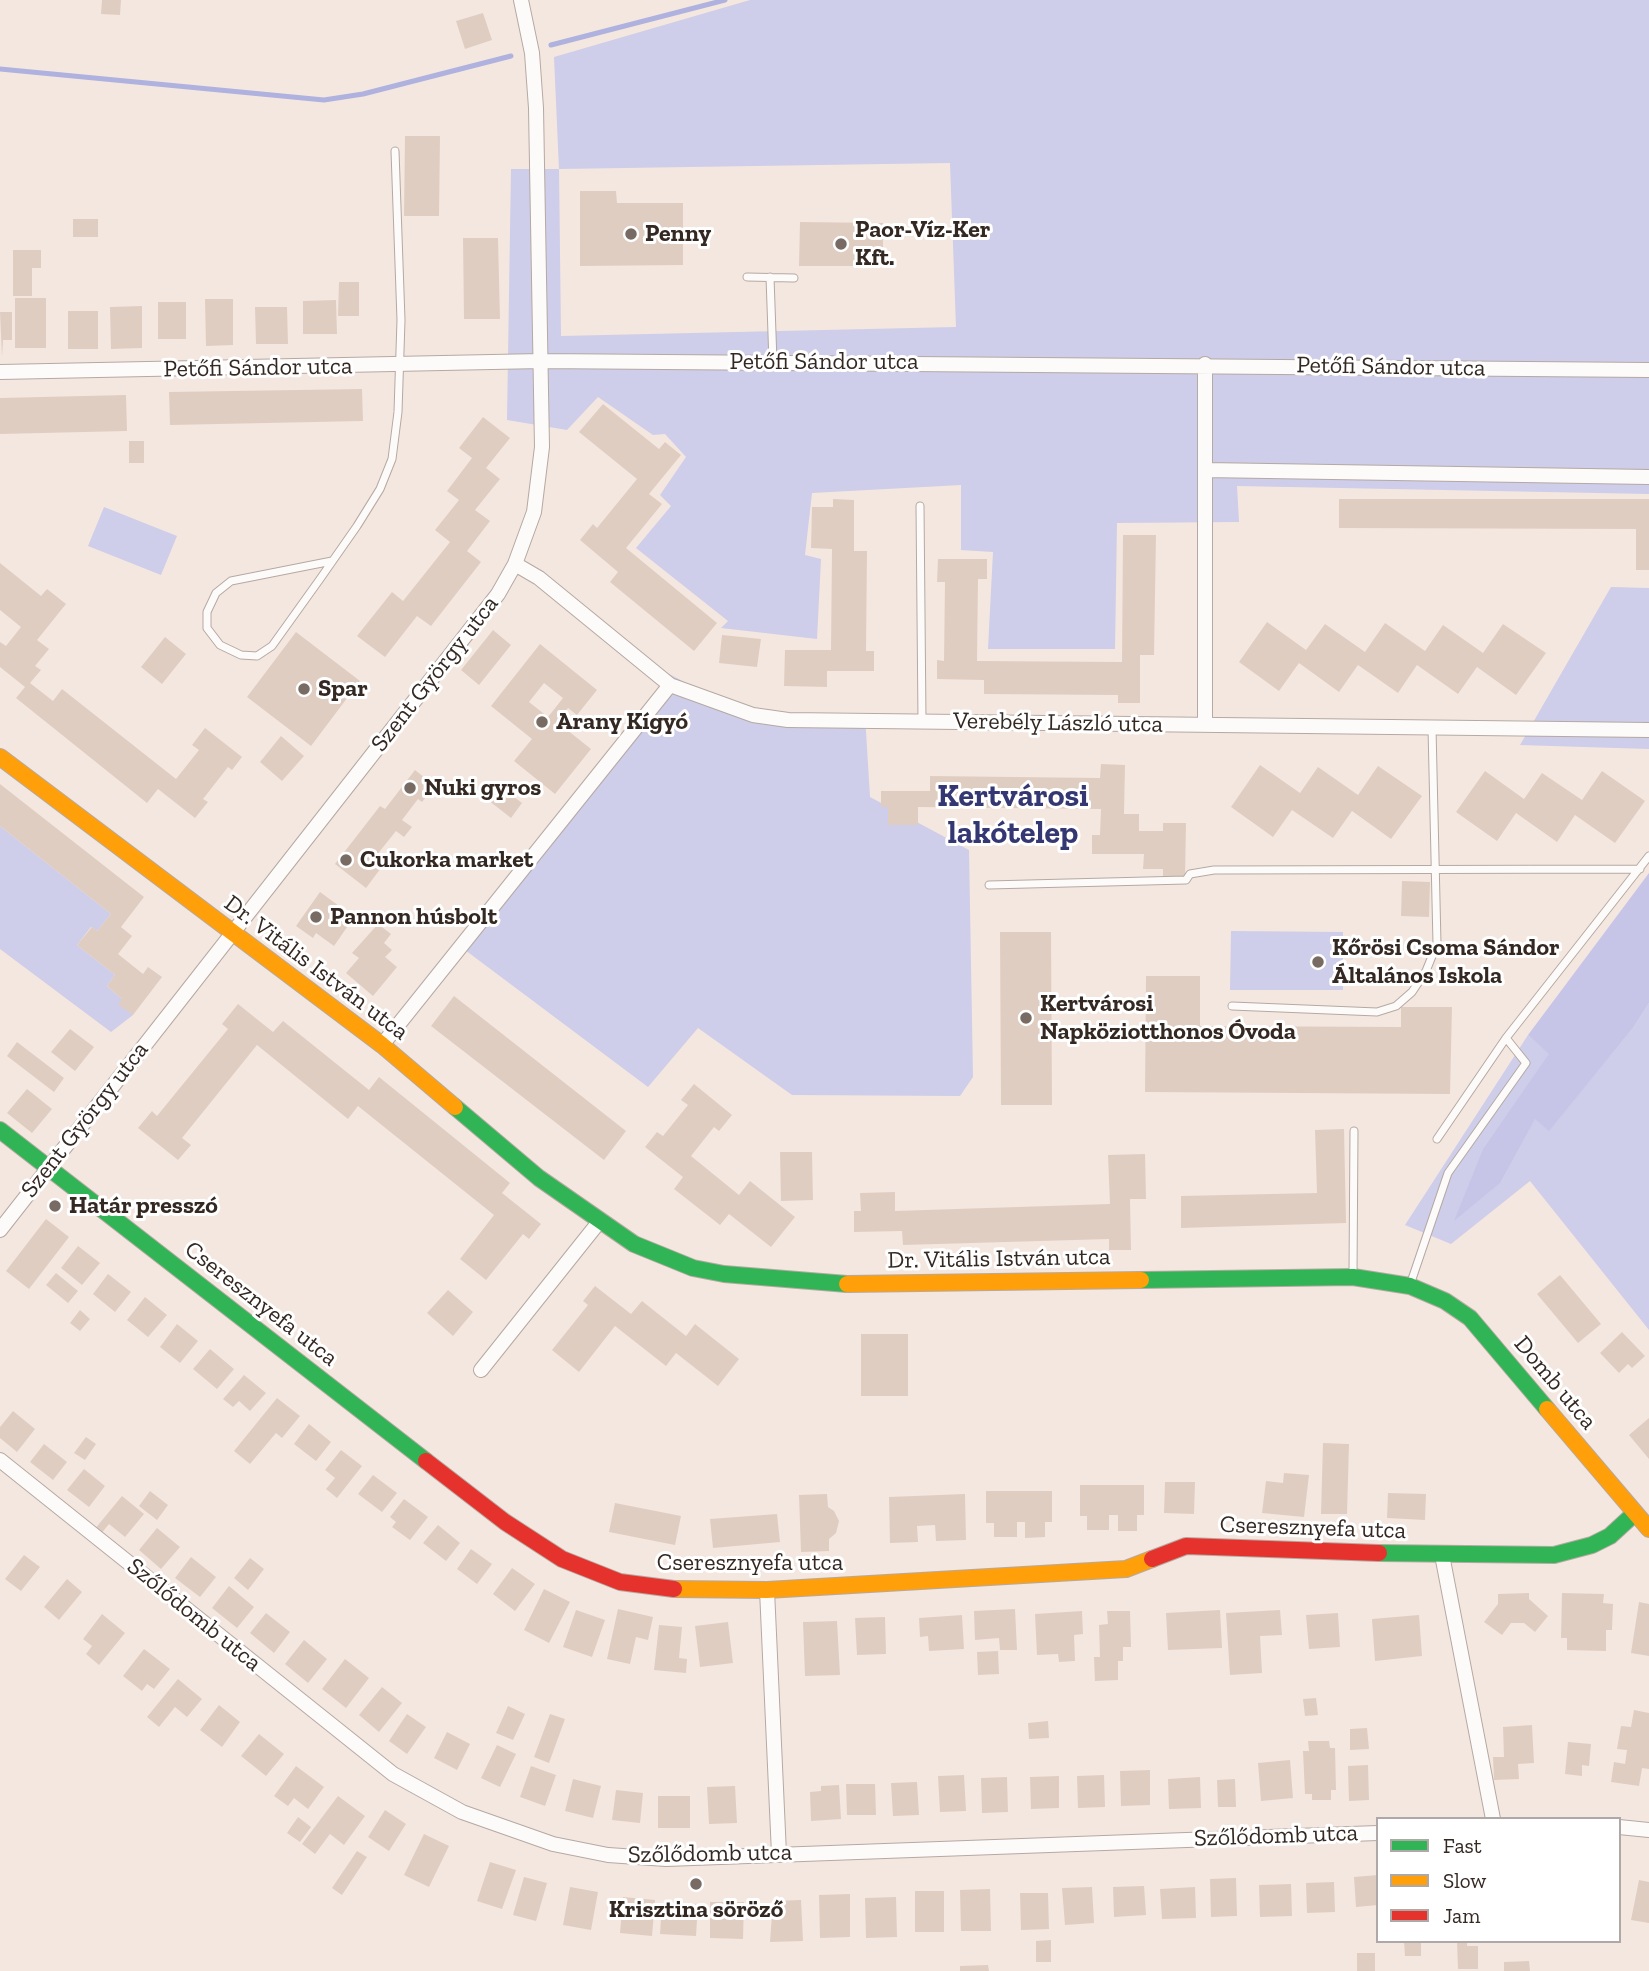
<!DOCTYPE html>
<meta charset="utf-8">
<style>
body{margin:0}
#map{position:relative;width:1649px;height:1971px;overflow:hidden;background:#f4e7df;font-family:"Zilla Slab",serif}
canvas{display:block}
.legend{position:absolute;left:1376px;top:1817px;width:245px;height:126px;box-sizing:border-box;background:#fff;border:2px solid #aea9a7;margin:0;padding:9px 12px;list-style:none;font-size:21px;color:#342822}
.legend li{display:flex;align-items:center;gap:14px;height:35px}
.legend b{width:35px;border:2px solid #aea9a7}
</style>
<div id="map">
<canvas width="1649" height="1971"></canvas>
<ul class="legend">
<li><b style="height:9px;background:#30b455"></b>Fast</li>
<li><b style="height:9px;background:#ff9f0a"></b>Slow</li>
<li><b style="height:9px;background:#e5322d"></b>Jam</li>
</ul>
</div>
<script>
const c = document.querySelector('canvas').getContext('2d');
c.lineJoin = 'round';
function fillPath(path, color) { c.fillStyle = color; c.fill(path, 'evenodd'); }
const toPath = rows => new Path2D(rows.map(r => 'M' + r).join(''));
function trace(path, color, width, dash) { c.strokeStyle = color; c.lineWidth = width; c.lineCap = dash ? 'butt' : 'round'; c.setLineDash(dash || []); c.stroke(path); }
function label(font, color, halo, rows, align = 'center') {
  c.font = font + ' "Zilla Slab",serif'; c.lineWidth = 6; c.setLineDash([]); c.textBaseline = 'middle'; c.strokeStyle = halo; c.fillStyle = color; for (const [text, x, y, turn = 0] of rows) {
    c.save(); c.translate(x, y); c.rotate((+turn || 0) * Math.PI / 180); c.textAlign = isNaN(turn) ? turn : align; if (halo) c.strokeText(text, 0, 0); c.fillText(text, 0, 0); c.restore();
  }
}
fillPath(toPath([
 [750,0,1649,0,1649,494,1237,486,1239,522,1117,523,1115,649,988,649,993,552,961,550,961,485,812,493,805,555,821,559,817,639,721,628,728,621,636,548,671,506,660,495,686,457,665,434,653,435,598,397,567,430,507,420,511,169,559,169,554,57],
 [950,163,956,327,561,336,559,169],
 [104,507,177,536,161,575,88,546],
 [1611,587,1649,588,1649,749,1520,745],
 [669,674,727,704,774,716,865,715,870,797,969,850,973,1077,960,1096,792,1095,698,1028,648,1087,457,944],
 [0,826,111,914,97,931,91,927,77,945,115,975,107,986,122,999,133,1015,111,1032,0,949],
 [1231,931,1343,932,1343,990,1230,990],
 [1649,1003,1649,1330,1530,1181,1451,1244,1405,1225,1528,1035,1550,1054,1484,1147,1501,1182,1535,1118,1549,1130,1633,1028]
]), '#cecdea');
fillPath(toPath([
 [1649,873,1649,1003,1633,1028,1549,1131,1535,1119,1501,1182,1454,1221,1484,1147,1549,1054,1528,1035]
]), '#c6c5e8');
trace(toPath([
 [551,45,725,0],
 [0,69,324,100,363,94,511,56]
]), '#afb1df', 5);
fillPath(toPath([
 [102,0,121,0,120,15,101,14],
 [483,13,492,40,465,49,456,21],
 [405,136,440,136,439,216,404,216],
 [580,191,616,191,617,203,683,203,683,265,580,266],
 [73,219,98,219,98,237,73,237],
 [800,222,883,223,883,266,799,266],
 [463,238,498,238,500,319,464,319],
 [13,250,41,250,41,268,32,268,32,296,13,296],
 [339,282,359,282,359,316,338,316],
 [15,298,46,298,46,348,15,348],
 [205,299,233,299,233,345,206,346],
 [336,300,337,334,303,334,303,301],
 [158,302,186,302,186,339,158,339],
 [142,306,142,348,111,349,110,307],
 [255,307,287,307,288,344,256,344],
 [68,311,98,311,98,349,68,349],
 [0,312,12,312,12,340,3,340,2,357],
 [362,389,363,421,170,425,169,392],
 [126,395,127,431,0,434,0,398],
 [603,404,659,449,665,442,681,455,649,494,662,504,626,548,717,623,694,651,610,582,618,572,580,540,593,524,597,528,637,479,579,432],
 [483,417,510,438,486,468,500,479,475,510,490,521,467,551,481,562,431,626,417,616,385,657,357,636,392,592,403,601,450,542,435,530,459,500,447,491,472,458,459,448],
 [129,441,144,441,144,463,129,463],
 [833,499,854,500,854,551,867,551,866,651,874,651,874,671,827,671,827,687,784,686,785,650,831,650,832,549,811,548,812,507,833,507],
 [1339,499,1649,499,1649,570,1636,570,1636,529,1339,528],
 [1123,535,1156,535,1154,655,1140,655,1140,703,1118,703,1118,695,984,694,984,680,937,679,937,660,944,661,945,582,937,582,938,559,987,559,987,579,978,579,977,661,1122,662],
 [0,563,41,596,47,589,66,604,37,640,49,649,35,666,41,670,30,683,53,701,62,689,176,779,199,750,192,745,205,728,242,757,232,770,228,767,203,799,208,802,195,818,158,789,147,803,16,698,25,687,0,667,0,642,6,646,21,627,0,610],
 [1267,622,1306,650,1325,624,1365,652,1385,623,1425,651,1443,625,1483,653,1503,624,1546,653,1516,695,1477,667,1458,694,1417,665,1398,693,1358,665,1339,692,1299,663,1279,691,1239,662],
 [493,630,511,645,479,685,461,670],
 [296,632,360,681,311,746,247,697],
 [722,635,761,639,757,667,719,663],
 [165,637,186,654,162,684,141,667],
 [540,644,597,690,577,715,568,708,557,722,591,749,555,794,514,761,532,739,491,706],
 [544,683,563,698,548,717,529,702],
 [281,736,304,756,282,781,260,762],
 [1101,764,1125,765,1124,814,1139,814,1139,831,1163,831,1163,823,1186,823,1185,879,1163,879,1163,869,1143,869,1144,854,1092,854,1092,835,1100,835,1101,809,918,807,918,825,888,825,888,807,881,807,881,791,930,791,930,776,1100,778],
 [1260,765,1300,793,1318,767,1358,795,1378,766,1422,796,1391,839,1352,811,1333,838,1292,810,1273,837,1231,807],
 [415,770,435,786,422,802,418,799,402,820,412,827,404,837,396,831,372,861,381,868,366,888,335,864,380,806,385,809],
 [1485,771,1524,799,1542,773,1582,800,1602,771,1645,801,1615,843,1575,815,1557,842,1516,813,1497,841,1456,812],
 [0,784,144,897,121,927,132,936,118,954,143,974,148,967,162,977,133,1015,118,1004,122,999,107,986,115,975,77,945,92,927,97,931,111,914,0,826],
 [499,785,522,803,511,818,488,800],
 [1402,881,1430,882,1429,917,1401,916],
 [320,892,354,917,334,946,316,933,313,938,296,926],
 [378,924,391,934,384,943,392,950,385,957,397,967,373,996,346,973,359,958,352,953],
 [1000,932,1051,932,1052,1105,1001,1105],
 [1146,976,1200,976,1200,1026,1401,1027,1401,1007,1452,1007,1450,1094,1145,1092],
 [454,996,626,1131,604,1160,431,1026],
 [238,1004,273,1032,283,1021,369,1090,379,1077,510,1183,502,1193,541,1224,529,1239,523,1234,486,1280,460,1259,494,1215,358,1106,348,1119,257,1045,182,1138,191,1145,178,1160,138,1128,152,1111,157,1116,228,1029,222,1024],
 [70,1029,94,1047,75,1071,51,1052],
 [17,1042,64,1078,54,1092,7,1056],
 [694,1084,732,1115,719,1131,714,1127,691,1156,739,1195,750,1181,795,1217,771,1247,729,1214,720,1225,674,1189,683,1177,645,1147,657,1132,663,1136,688,1105,681,1100],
 [27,1089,52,1109,32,1133,7,1113],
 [1344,1129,1346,1223,1181,1228,1181,1196,1317,1193,1315,1130],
 [780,1152,812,1152,813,1200,781,1201],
 [1145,1154,1146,1199,1130,1199,1131,1250,1109,1250,1109,1239,903,1245,902,1231,854,1232,854,1211,861,1211,860,1193,895,1192,895,1211,1110,1204,1108,1155],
 [46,1219,69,1237,29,1289,6,1271],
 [78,1246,100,1263,82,1285,61,1268],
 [56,1273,78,1291,68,1303,46,1285],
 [108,1274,131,1292,115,1312,93,1294],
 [1560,1275,1601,1324,1578,1343,1537,1294],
 [595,1286,631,1314,642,1301,686,1336,695,1324,739,1359,718,1386,676,1353,666,1366,615,1326,579,1372,552,1350,588,1305,583,1301],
 [448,1290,473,1312,453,1336,427,1313],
 [145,1297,167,1315,148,1337,127,1320],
 [80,1310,90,1319,80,1331,70,1323],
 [177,1324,198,1341,180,1363,160,1347],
 [1622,1332,1645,1356,1632,1368,1628,1364,1619,1373,1600,1353],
 [861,1334,908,1334,908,1396,861,1396],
 [210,1349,234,1369,217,1389,193,1369],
 [244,1375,266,1393,250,1411,239,1401,233,1407,223,1399],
 [277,1398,300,1416,282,1438,276,1433,250,1464,234,1451],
 [13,1411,35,1429,17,1452,0,1438,0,1427],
 [1649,1418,1649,1459,1629,1435],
 [309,1424,331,1442,316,1461,294,1444],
 [86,1437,96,1444,85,1460,74,1453],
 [1323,1443,1349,1444,1347,1514,1321,1514],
 [44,1444,67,1462,53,1480,30,1462],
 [341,1450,362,1466,337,1498,326,1489,335,1478,325,1470],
 [84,1469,105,1486,89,1507,67,1490],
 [1284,1473,1309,1475,1304,1517,1262,1513,1266,1481,1283,1483],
 [373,1475,397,1493,382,1512,358,1494],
 [1165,1482,1195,1482,1194,1514,1164,1513],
 [1080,1485,1144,1485,1144,1515,1137,1515,1137,1531,1118,1531,1118,1515,1109,1515,1109,1530,1087,1530,1087,1516,1080,1516],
 [150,1491,168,1505,157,1520,139,1506],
 [986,1491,1052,1491,1052,1522,1045,1522,1045,1537,1025,1538,1025,1522,1017,1522,1017,1537,994,1537,994,1523,986,1523],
 [1388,1493,1426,1494,1425,1520,1387,1518],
 [827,1494,828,1507,834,1511,839,1521,836,1533,829,1539,829,1551,801,1552,799,1495],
 [965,1494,966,1540,936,1541,935,1525,917,1526,918,1542,890,1543,889,1497],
 [122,1496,144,1514,125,1537,109,1524,100,1535,94,1530],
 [404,1499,428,1517,410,1540,392,1527,396,1522,390,1517],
 [615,1503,681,1516,675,1545,609,1532],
 [777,1514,780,1542,713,1548,710,1519],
 [438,1525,460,1543,446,1561,423,1543],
 [157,1528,180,1547,161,1569,139,1550],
 [471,1549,492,1564,477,1584,457,1569],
 [24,1555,40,1567,21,1591,5,1579],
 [191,1557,216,1577,200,1597,175,1578],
 [250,1558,264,1569,248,1590,234,1578],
 [512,1568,535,1584,515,1611,493,1594],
 [67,1579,82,1592,59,1620,44,1607],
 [229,1586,254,1607,237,1628,212,1608],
 [544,1589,570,1602,549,1643,524,1630],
 [1529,1593,1529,1599,1548,1616,1535,1632,1524,1623,1511,1623,1502,1635,1484,1622,1498,1604,1498,1594],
 [1562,1593,1604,1594,1603,1603,1613,1604,1612,1630,1606,1630,1606,1651,1567,1650,1567,1638,1561,1638],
 [1639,1602,1649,1604,1649,1656,1631,1653],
 [618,1609,653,1617,648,1640,636,1637,630,1664,607,1659],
 [1015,1609,1017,1650,1000,1650,999,1638,975,1640,974,1611],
 [576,1610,605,1620,592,1657,563,1647],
 [1220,1610,1222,1648,1168,1650,1166,1613],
 [1280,1610,1282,1635,1260,1636,1262,1673,1230,1675,1226,1613],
 [1082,1611,1083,1634,1074,1635,1075,1661,1059,1662,1058,1654,1037,1655,1035,1614],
 [1107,1611,1130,1611,1131,1647,1123,1647,1123,1661,1118,1661,1118,1680,1095,1681,1094,1657,1100,1657,1099,1625,1108,1624],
 [266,1613,290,1632,274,1653,250,1633],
 [1338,1613,1340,1647,1309,1649,1306,1615],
 [102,1614,125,1633,99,1665,86,1654,92,1646,83,1639],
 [962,1615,964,1649,929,1651,928,1636,920,1637,919,1618],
 [1419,1615,1422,1656,1375,1661,1372,1619],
 [885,1617,886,1654,857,1655,855,1618],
 [837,1621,840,1675,805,1676,803,1622],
 [728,1622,733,1663,700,1667,695,1626],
 [659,1625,682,1627,679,1658,687,1659,686,1673,654,1670],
 [304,1640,327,1659,308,1683,285,1664],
 [144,1649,170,1669,154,1689,147,1684,142,1691,123,1676],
 [998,1651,999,1674,978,1675,977,1652],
 [345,1659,369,1678,346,1708,322,1689],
 [178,1679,202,1699,187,1717,175,1707,159,1727,147,1717],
 [382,1687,402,1703,379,1732,359,1715],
 [1316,1698,1318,1715,1305,1716,1303,1699],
 [219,1705,240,1722,222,1747,200,1730],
 [508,1706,525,1714,513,1740,496,1733],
 [1634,1710,1649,1713,1649,1769,1642,1768,1639,1786,1611,1782,1614,1762,1625,1764,1627,1750,1617,1749,1621,1726,1631,1727],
 [407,1714,426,1727,407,1754,389,1741],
 [550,1714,565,1719,549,1763,534,1757],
 [1048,1721,1049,1738,1029,1739,1028,1723],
 [1532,1725,1534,1763,1518,1764,1519,1779,1494,1780,1493,1757,1504,1757,1503,1727],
 [1367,1728,1369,1749,1350,1750,1350,1729],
 [447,1732,470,1744,457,1770,434,1758],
 [259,1734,284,1754,266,1776,241,1756],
 [1308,1741,1329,1741,1330,1748,1335,1748,1336,1790,1331,1790,1331,1800,1312,1800,1312,1794,1305,1794,1303,1751,1309,1751],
 [1568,1742,1591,1744,1589,1766,1582,1765,1582,1776,1565,1774],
 [497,1745,516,1754,500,1787,481,1778],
 [1290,1760,1293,1798,1261,1801,1258,1763],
 [1368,1765,1369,1800,1349,1801,1348,1766],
 [296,1766,324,1787,308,1809,294,1798,288,1806,274,1796],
 [531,1766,556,1775,545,1806,520,1797],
 [1150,1770,1150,1805,1121,1806,1120,1771],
 [964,1775,966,1811,940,1812,938,1776],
 [1104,1775,1105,1807,1078,1808,1077,1776],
 [1059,1776,1059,1808,1031,1809,1030,1777],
 [1007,1777,1008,1812,982,1813,981,1778],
 [1200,1777,1201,1808,1169,1809,1168,1779],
 [573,1779,601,1786,593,1818,565,1811],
 [1235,1779,1236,1807,1218,1807,1217,1780],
 [917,1782,919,1815,893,1816,891,1783],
 [846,1784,875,1784,876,1815,847,1815],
 [839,1785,841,1819,811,1821,810,1792,821,1791,821,1786],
 [735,1786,737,1823,709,1824,707,1787],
 [616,1790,643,1793,640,1823,612,1820],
 [338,1796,365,1816,344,1845,330,1834,315,1854,302,1844],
 [658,1796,690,1796,690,1828,658,1828],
 [385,1810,406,1824,389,1851,368,1837],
 [298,1817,311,1827,300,1842,287,1833],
 [424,1834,449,1846,429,1887,404,1875],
 [357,1851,367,1857,342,1895,332,1888],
 [490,1862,516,1870,502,1909,477,1901],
 [1378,1875,1378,1905,1356,1907,1354,1877],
 [524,1877,547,1883,536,1921,513,1915],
 [1236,1878,1237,1916,1211,1917,1210,1879],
 [1639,1880,1649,1882,1649,1923,1631,1920],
 [1334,1882,1335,1912,1307,1913,1306,1883],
 [1291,1884,1292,1916,1260,1917,1259,1885],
 [1144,1886,1146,1915,1114,1917,1113,1887],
 [570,1887,598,1892,591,1930,563,1925],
 [1092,1887,1094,1923,1065,1925,1062,1888],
 [1195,1887,1196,1918,1162,1919,1160,1889],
 [990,1889,991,1931,961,1931,960,1890],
 [915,1891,944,1891,944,1932,915,1932],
 [1020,1893,1048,1893,1049,1929,1021,1930],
 [850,1894,850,1937,820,1938,819,1895],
 [623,1897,655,1900,652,1936,620,1933],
 [896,1897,897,1937,866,1938,865,1898],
 [801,1900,803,1941,770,1942,773,1901],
 [710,1902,744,1902,743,1939,710,1938],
 [662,1903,698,1904,696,1936,660,1934],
 [1051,1940,1051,1962,1036,1962,1036,1941],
 [1404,1941,1421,1941,1421,1956,1405,1956],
 [1457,1941,1467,1941,1467,1946,1478,1946,1478,1969,1458,1969],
 [1357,1953,1375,1953,1375,1971,1357,1971],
 [1529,1961,1530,1971,1504,1971,1504,1962],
 [988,1965,989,1971,960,1971,960,1966]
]), '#e0cdc1');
const lane = toPath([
 [747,277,794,278],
 [770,277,773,362],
 [920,506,922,721],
 [332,561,231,581,216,593,207,612,207,628,220,645,241,655,257,656,272,646,320,579,357,526,380,489,392,459,398,412,401,320,395,151],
 [989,885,1186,880,1190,874,1214,870,1640,869],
 [1232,1006,1377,1012,1396,1006,1412,992,1426,971,1437,944,1432,728],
 [1437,1139,1506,1038,1649,856],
 [1353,1274,1354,1131],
 [1410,1285,1448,1173,1526,1063,1506,1038]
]);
const street = toPath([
 [1205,364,1205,725],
 [0,372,541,361,1649,370],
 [1205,470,1649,477],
 [515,564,539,578,670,685,753,715,788,720,1649,730],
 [382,1045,670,685],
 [0,1230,498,594,515,564,534,512,542,447,536,108,532,53,521,0],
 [481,1370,599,1222],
 [0,1460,393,1774,462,1812,553,1844,608,1855,666,1859,1378,1833],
 [1442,1555,1493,1819],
 [767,1590,779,1854],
 [1619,1827,1649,1830]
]);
const fast = toPath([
 [455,1107,539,1178,634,1244,693,1268,724,1274,847,1284],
 [0,1130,426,1461],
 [1141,1280,1353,1277,1410,1286,1445,1301,1470,1318,1547,1409],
 [1379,1553,1554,1555,1592,1545,1610,1536,1634,1514]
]);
const slow = toPath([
 [0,757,382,1045,455,1107],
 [847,1284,1141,1280],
 [1547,1409,1649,1529],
 [674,1589,767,1590,1126,1569,1152,1559]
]);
const jam = toPath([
 [426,1461,505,1522,562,1559,620,1582,674,1589],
 [1152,1559,1186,1546,1379,1553]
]);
trace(lane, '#b5a9a2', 9);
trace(street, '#b5a9a2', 16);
trace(fast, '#b5a9a2', 18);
trace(slow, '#b5a9a2', 18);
trace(jam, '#b5a9a2', 18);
trace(lane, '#fdfbfa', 7);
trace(street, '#fdfbfa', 14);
trace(fast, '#30b455', 16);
trace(slow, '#ff9f0a', 16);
trace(jam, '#e5322d', 16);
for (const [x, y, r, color] of [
 [631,234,7,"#776b64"],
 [841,244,7,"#776b64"],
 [304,689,7,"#776b64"],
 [542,722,7,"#776b64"],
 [410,788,7,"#776b64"],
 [346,860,7,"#776b64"],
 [316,917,7,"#776b64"],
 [1318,962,7,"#776b64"],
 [1026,1018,7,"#776b64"],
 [55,1206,7,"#776b64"],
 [696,1884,7,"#776b64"]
]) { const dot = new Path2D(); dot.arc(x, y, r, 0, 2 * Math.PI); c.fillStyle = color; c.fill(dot); trace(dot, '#fff', 2.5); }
label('bold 24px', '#342822', '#fff', [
 ["Paor-Víz-Ker",855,230],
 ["Kft.",855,258],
 ["Penny",645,234],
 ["Spar",318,689],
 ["Arany Kígyó",556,722],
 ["Nuki gyros",424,788],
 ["Cukorka market",360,860],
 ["Pannon húsbolt",330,917],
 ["Kőrösi Csoma Sándor",1332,948],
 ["Általános Iskola",1332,976],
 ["Kertvárosi",1040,1004],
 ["Napköziotthonos Óvoda",1040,1032],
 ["Határ presszó",69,1206],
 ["Krisztina söröző",696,1910,"center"]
], 'left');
label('24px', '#342822', '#fff', [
 ["Petőfi Sándor utca",824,362],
 ["Petőfi Sándor utca",1391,367,1],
 ["Petőfi Sándor utca",258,368,-1],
 ["Szent György utca",435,674,-52],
 ["Verebély László utca",1058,723,1],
 ["Dr. Vitális István utca",316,968,37],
 ["Szent György utca",85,1120,-52],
 ["Dr. Vitális István utca",999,1259,-1],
 ["Cseresznyefa utca",261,1304,38],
 ["Domb utca",1555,1383,50],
 ["Cseresznyefa utca",1313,1528,2],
 ["Cseresznyefa utca",750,1563],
 ["Szőlődomb utca",194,1615,39],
 ["Szőlődomb utca",1276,1836,-2],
 ["Szőlődomb utca",710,1854,-1]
]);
label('bold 32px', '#343772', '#fff', [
 ["Kertvárosi",1013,797],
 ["lakótelep",1013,834]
]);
</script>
